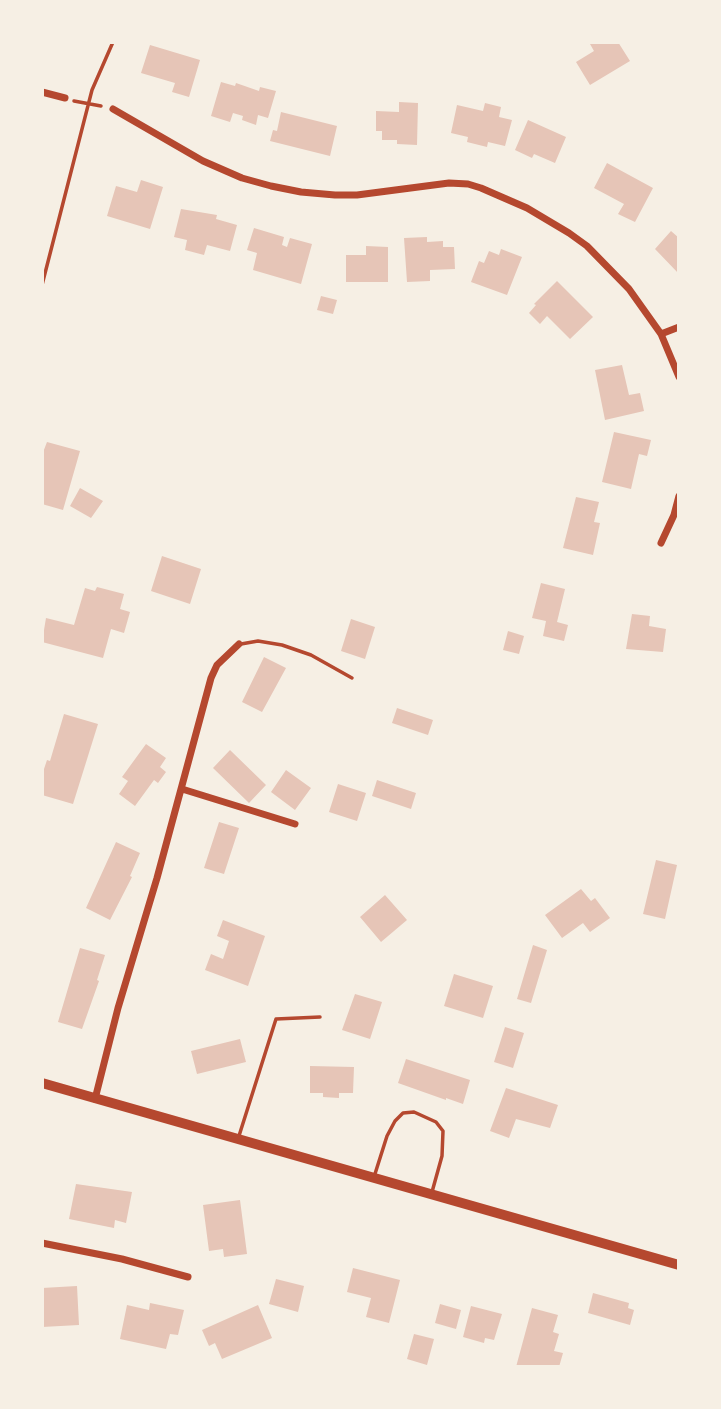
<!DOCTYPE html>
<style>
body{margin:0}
#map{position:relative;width:721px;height:1409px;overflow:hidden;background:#f6efe4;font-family:Inter,sans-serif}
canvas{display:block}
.frame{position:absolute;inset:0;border:44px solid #f6efe4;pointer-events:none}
</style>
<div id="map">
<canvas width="721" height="1409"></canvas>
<div class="frame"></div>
</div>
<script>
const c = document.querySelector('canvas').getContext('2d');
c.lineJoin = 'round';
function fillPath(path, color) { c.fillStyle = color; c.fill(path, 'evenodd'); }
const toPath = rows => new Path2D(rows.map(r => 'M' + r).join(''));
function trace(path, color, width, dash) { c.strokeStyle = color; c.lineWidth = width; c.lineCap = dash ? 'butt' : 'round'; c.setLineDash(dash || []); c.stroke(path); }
fillPath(toPath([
 [594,42,618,42,630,61,590,85,576,62,594,51,590,44],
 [150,45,200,60,189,97,172,92,175,83,141,73],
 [221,82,235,86,236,83,259,91,260,87,276,91,268,118,258,115,256,125,242,120,243,116,233,113,230,122,211,116],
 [399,102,418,103,417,145,397,144,397,140,382,140,382,131,376,131,376,111,399,112],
 [485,103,501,107,499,117,512,120,505,146,488,142,487,147,467,142,468,137,451,133,457,105,483,111],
 [281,112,337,126,330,156,270,141,273,130,277,131],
 [528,120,566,137,555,163,534,154,532,158,515,150],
 [607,163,653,188,635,222,618,214,624,204,594,188],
 [141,180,163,187,150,229,107,216,116,186,137,192],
 [181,209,217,215,216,219,237,225,230,251,207,245,204,255,185,250,187,240,174,237],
 [254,228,284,237,282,245,287,247,290,238,312,244,301,284,253,270,257,253,247,250],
 [671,231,679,238,679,274,655,249],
 [427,237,427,242,443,241,443,247,454,247,455,269,430,270,430,281,407,282,404,238],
 [366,246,388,247,388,282,346,282,346,255,366,255],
 [501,249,522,257,507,295,471,282,479,261,484,263,489,251,499,255],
 [557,281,593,317,570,339,547,316,540,324,529,313,536,305,534,304],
 [321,296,337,300,333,314,317,310],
 [622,365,629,395,640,393,644,411,605,420,595,370],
 [614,432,651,440,647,456,639,454,631,489,602,482],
 [47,442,80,451,63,510,42,504,42,455],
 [80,488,103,501,91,518,70,506],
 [576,497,599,502,594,522,600,523,593,555,563,548],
 [162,556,201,569,190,604,151,591],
 [541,583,565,589,557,622,568,625,564,641,543,636,546,621,532,618],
 [97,587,124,594,120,609,130,612,124,633,111,629,103,658,42,642,46,618,74,625,85,588,95,591],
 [632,614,650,616,649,626,666,629,663,652,626,649],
 [351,619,375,627,365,659,341,651],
 [508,631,524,636,519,654,503,650],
 [264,657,286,668,262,712,242,702],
 [397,708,433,720,428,735,392,723],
 [64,714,98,724,73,804,42,795,42,775,47,760,50,761],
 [146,744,166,758,160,767,166,772,158,783,154,780,135,806,119,794,128,781,122,777],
 [230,750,266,785,249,803,213,768],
 [286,770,311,788,295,810,271,792],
 [377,780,416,793,411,809,372,796],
 [338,784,366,793,357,821,329,812],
 [219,822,239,828,224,874,204,868],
 [116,842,140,853,130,876,132,877,110,920,86,908],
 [656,860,677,865,665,919,643,914],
 [581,889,591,901,595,898,610,918,590,932,583,923,562,938,545,915],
 [385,895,407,920,381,942,360,917],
 [223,920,265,936,248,986,205,970,211,954,223,959,229,941,217,936],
 [533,945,547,950,531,1003,517,999],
 [80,948,105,955,97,980,99,981,82,1029,58,1022],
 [454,974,493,986,483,1018,444,1006],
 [355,994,382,1002,370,1039,342,1030],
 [505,1027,524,1033,513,1068,494,1062],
 [240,1039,246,1062,197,1074,191,1051],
 [406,1059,470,1080,463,1104,446,1098,446,1100,398,1083],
 [310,1066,354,1067,353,1093,339,1093,339,1098,323,1097,323,1093,310,1093],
 [506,1088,558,1105,550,1128,516,1119,509,1138,490,1131],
 [76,1184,132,1192,126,1223,115,1220,114,1228,69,1219],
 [240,1200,247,1254,224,1257,223,1249,209,1251,203,1205],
 [353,1268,400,1280,389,1323,366,1317,371,1298,347,1292],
 [276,1279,304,1286,298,1312,269,1304],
 [77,1286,79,1325,42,1327,42,1288],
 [593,1293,629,1303,628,1308,634,1310,630,1325,588,1313],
 [150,1303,184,1310,178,1335,170,1334,166,1349,120,1339,127,1305,149,1310],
 [440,1304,461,1310,456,1329,435,1323],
 [258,1305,272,1338,222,1359,215,1343,209,1346,202,1330],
 [471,1306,502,1314,494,1340,485,1338,484,1343,463,1337],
 [532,1308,558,1315,553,1332,559,1334,554,1351,563,1353,559,1367,516,1367],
 [414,1334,434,1339,427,1365,407,1359]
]), '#e6c5b7');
trace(toPath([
 [74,101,101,106],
 [42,285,92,90,113,42]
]), '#b5482f', 3.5);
trace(toPath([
 [241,644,258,641,282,645,311,655,352,678],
 [238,1139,276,1019,320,1017],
 [374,1177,387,1136,395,1121,403,1113,414,1112,436,1122,443,1131,442,1156,432,1192]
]), '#b5482f', 3.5);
trace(toPath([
 [42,92,65,98],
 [113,109,203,161,242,178,271,186,301,192,335,195,357,195,449,183,468,184,481,188,527,208,569,233,587,246,629,289,661,334,679,327],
 [661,334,679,377],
 [661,543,674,515,679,496],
 [182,789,295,824],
 [95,1099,118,1008,157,878,211,678,217,665,239,644],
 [42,1243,122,1259,188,1277]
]), '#b5482f', 7);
trace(toPath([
 [42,1083,679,1265]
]), '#b5482f', 10);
</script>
